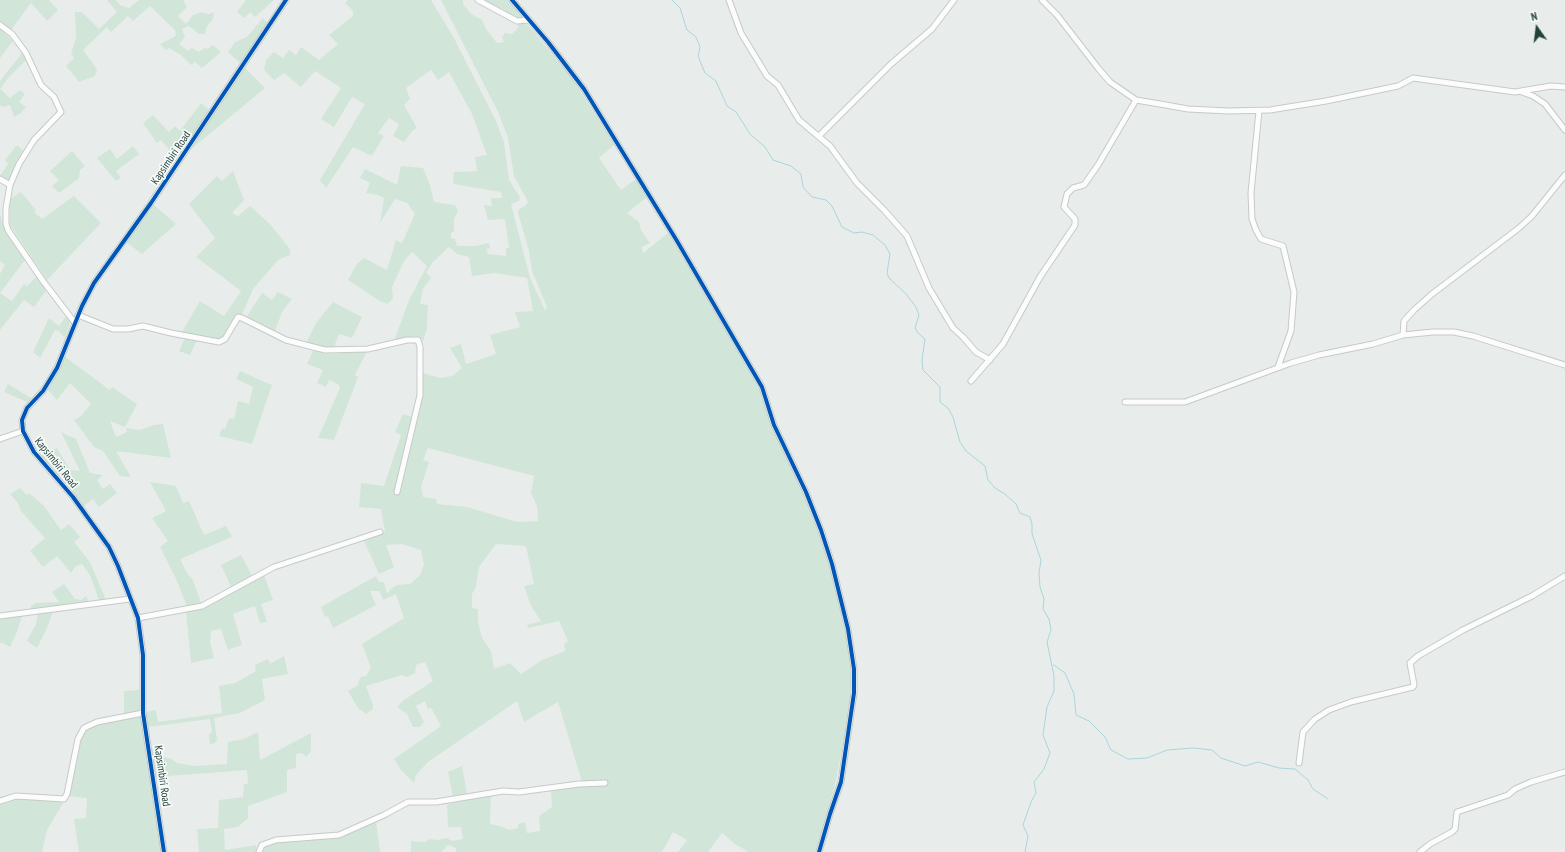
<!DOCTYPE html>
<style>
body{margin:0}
#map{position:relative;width:1565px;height:852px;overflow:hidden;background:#e8edeb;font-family:"PT Sans Narrow",sans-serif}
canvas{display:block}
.north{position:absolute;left:1517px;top:8px;width:40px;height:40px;-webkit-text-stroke:3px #f7fbf9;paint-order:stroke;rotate:346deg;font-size:11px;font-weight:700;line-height:16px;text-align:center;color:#24423a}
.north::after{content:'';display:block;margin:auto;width:14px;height:18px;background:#24423a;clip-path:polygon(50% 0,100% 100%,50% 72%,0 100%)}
</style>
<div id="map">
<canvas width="1565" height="852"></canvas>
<div class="north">N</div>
</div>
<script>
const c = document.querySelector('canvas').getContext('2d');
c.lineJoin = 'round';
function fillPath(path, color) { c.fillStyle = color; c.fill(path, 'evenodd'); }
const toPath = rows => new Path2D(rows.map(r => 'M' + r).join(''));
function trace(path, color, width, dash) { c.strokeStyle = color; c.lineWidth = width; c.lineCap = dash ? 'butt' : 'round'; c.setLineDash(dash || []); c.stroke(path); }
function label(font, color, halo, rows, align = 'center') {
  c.font = font + ' "PT Sans Narrow",sans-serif'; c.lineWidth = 3.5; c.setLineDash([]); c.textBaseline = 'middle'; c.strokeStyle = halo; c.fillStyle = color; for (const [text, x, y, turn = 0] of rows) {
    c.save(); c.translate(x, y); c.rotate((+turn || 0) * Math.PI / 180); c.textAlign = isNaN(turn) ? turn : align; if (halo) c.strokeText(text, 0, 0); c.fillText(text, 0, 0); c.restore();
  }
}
fillPath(toPath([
 [0,0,49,0,58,10,47,21,31,3,11,30,0,21],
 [107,0,116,0,120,5,129,8,139,0,183,0,187,7,178,16,186,24,193,15,201,12,209,14,214,12,213,19,206,28,205,34,199,34,189,26,182,29,185,37,179,44,188,51,192,48,199,52,204,48,207,49,213,45,221,52,202,68,195,62,191,65,181,55,169,48,166,50,160,44,176,36,175,30,150,6,133,21,128,16,111,32,107,27,83,50,97,69,95,76,79,82,66,66,74,58,71,54,76,38,75,12,82,12,99,29,117,12],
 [246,0,274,0,255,17,250,12,244,18,237,12],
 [348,0,431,0,454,38,495,119,504,142,509,180,520,197,519,201,511,204,530,278,545,310,547,307,532,271,529,251,518,213,519,209,525,206,528,202,514,176,508,138,498,112,441,0,463,0,463,4,471,14,482,20,486,29,497,43,504,42,502,37,505,33,512,34,517,29,519,24,527,24,574,81,614,145,599,158,621,190,636,179,647,197,627,213,639,222,641,230,650,243,642,247,643,253,668,233,747,367,766,403,795,467,832,565,847,630,852,678,847,724,835,785,816,852,749,852,735,844,722,833,708,852,678,852,687,840,673,832,662,852,456,852,456,848,448,845,441,852,411,852,411,841,424,842,430,839,438,840,447,838,452,841,463,839,461,827,448,827,447,805,462,800,491,796,490,824,500,826,509,830,518,828,518,824,525,822,527,833,540,831,539,816,552,807,551,791,585,785,607,784,606,781,582,782,558,702,524,722,517,701,428,762,416,775,414,783,401,770,394,759,441,726,431,708,428,709,425,701,416,706,424,722,420,727,413,727,407,714,397,707,404,700,433,681,425,662,416,665,415,673,407,677,402,675,366,686,373,705,373,709,366,714,358,708,348,691,358,685,360,677,366,676,371,668,362,644,404,618,396,594,383,600,379,591,370,591,376,605,333,628,328,616,325,617,321,607,376,576,379,582,384,582,387,594,391,589,397,585,410,584,420,575,424,564,421,550,402,544,386,545,394,567,379,574,364,541,385,532,381,509,359,507,361,483,384,486,401,435,395,432,403,414,414,418,406,441,404,462,398,478,398,486,408,461,410,441,420,411,423,373,440,378,452,376,462,368,450,348,461,344,466,364,496,354,490,335,520,327,515,312,533,311,527,278,495,273,472,276,469,257,457,254,449,247,432,263,426,273,431,278,423,289,420,304,428,305,427,329,423,341,419,337,414,336,394,341,409,300,427,266,412,252,404,261,392,287,393,298,388,304,380,301,348,280,357,264,364,258,387,270,396,240,402,243,415,214,407,203,395,199,380,223,384,198,378,195,366,193,370,183,360,178,365,169,397,185,401,166,423,168,430,185,434,202,455,205,458,211,454,219,454,231,451,233,451,238,455,239,457,246,476,246,489,243,490,248,486,249,488,254,506,256,506,248,509,248,505,219,488,220,484,205,492,206,491,198,502,198,501,192,453,184,454,172,477,171,475,157,487,155,472,114,449,72,438,80,431,70,406,88,410,99,404,105,417,128,413,130,404,142,393,136,399,124,389,118,378,133,384,136,372,156,353,147,326,188,320,180,365,104,352,97,334,127,321,119,341,88,315,71,301,87,284,73,274,80,264,70,266,60,274,52,283,58,289,50,296,55,301,47,319,60,338,44,329,35,353,16,353,11,345,3],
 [428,448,534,476,531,493,537,506,538,521,517,522,467,507,437,504,436,499,423,497,421,487,429,462,423,460],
 [496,544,526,546,534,584,524,586,531,606,541,621,527,625,528,628,559,621,568,641,564,644,565,651,542,660,521,674,510,663,494,669,491,651,482,638,478,622,478,609,472,608,472,594,476,587,479,567],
 [482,0,508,0,524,19,516,18,503,9],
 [263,18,268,24,240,63,228,52,235,42,247,37],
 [0,29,13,41,0,58],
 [22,53,26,60,8,78,0,89,10,98,20,90,25,94,19,102,26,107,21,113,14,117,10,105,2,107,0,105,0,81],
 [244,67,265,88,189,151],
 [201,103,209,110,178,160,161,140,157,143,143,123,153,115,169,132,175,126,180,131],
 [17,145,23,150,8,183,0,176,8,164,5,160],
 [133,146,139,154,116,171,121,178,116,181,97,158,110,149,117,159],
 [72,151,85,166,80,170,79,178,59,193,52,186,59,180,50,171],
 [233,171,244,200,232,213,238,216,250,206,270,224,290,249,290,255,278,260,253,289,242,315,235,317,222,339,217,340,182,332,200,301,224,316,241,291,196,257,215,238,189,204,217,176,222,181],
 [21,192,36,210,34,212,42,219,74,196,101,223,47,280,10,225,10,199],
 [154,205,176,224,142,254,126,242],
 [0,214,6,233,25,260,0,293,12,301,24,284,27,286,37,276,46,291,34,307,24,300,0,330,0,274,5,265,0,261],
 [278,292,292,299,282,312,275,331,247,316,262,293,272,300],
 [333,302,362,317,352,338,339,334,335,344,336,348,323,348,306,343,316,323],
 [66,316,70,322,65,338,59,331,55,330,40,358,33,352,49,318,59,326],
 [185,338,197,340,190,355,179,351],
 [313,351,331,354,367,351,355,375,358,377,334,440,318,438,340,388,338,384,329,380,326,387,317,383,323,370,307,364],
 [64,356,110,390,112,387,137,404,125,427,110,421,116,437,127,432,126,428,140,430,154,425,163,424,171,458,116,451,131,477,120,476,103,451,94,447,74,420,81,416,91,404,70,383,57,400,47,389],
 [240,371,272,385,252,444,219,436,222,428,225,429,229,418,234,419,238,401,249,404,253,387,236,379],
 [8,384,31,398,27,402,4,392],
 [61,432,76,439,90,473,103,475,97,480,103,489,110,484,117,493,99,507,93,499,83,507,41,456,57,448,70,470,80,471],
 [150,482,176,486,183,503,189,501,204,535,226,526,232,537,180,559,187,573,193,580,201,603,187,606,176,579,160,547,168,541,152,518,166,511],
 [20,488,27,495,29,493,44,506,61,530,69,524,80,537,74,542,90,562,106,600,99,600,90,575,82,564,76,566,71,573,57,556,43,567,30,551,45,538,20,510,18,503,10,494],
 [241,555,253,577,231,587,221,565],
 [264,575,273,600,261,604,267,622,260,623,255,606,233,614,242,645,228,650,221,629,211,631,210,641,214,658,191,663,186,611,215,602],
 [64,584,75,599,81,600,86,596,89,602,31,609,31,606,36,603,59,602,52,592],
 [53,611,47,628,37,648,27,641,36,624,38,613],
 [22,616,17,632,10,647,1,642,0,644,0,619],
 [284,656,288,674,262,679,265,700,240,713,214,718,217,740,215,743,210,744,209,734,212,732,210,719,148,727,145,712,156,710,158,722,222,713,219,686,235,683,256,671,255,665,268,659,270,664],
 [139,690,139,712,124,715,124,691],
 [142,715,162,852,79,852,74,819,86,818,87,798,68,796,83,732,93,725],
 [258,732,260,760,311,733,311,751,306,757,302,753,296,754,296,768,287,770,287,792,248,806,248,818,238,827,224,829,225,850,256,845,257,852,199,852,197,829,218,828,219,800,243,797,244,784,248,784,247,770,155,777,151,749,157,748,158,757,170,758,177,763,196,766,227,764,228,742,244,739],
 [462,766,467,794,453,797,448,772],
 [12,797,60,801,63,803,47,830,42,852,0,852,0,802],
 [376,821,380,852,260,852,263,846,282,841,338,837]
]), '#d1e6d8');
trace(toPath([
 [672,0,680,8,687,30,696,37,700,47,698,56,705,73,716,81,727,106,736,112,750,134,765,147,773,160,791,166,801,174,803,187,812,197,826,200,832,206,842,227,854,233,862,232,873,235,885,245,890,254,887,273,889,278,906,294,916,307,919,315,915,328,918,333,925,339,922,360,923,370,940,387,940,402,948,408,953,417,960,442,966,451,985,466,988,480,995,488,1005,494,1016,504,1020,513,1030,517,1032,524,1032,534,1041,560,1039,573,1040,587,1044,599,1043,609,1049,619,1051,630,1047,642,1054,676,1054,691,1047,707,1043,735,1050,753,1044,769,1034,782,1036,793,1031,802,1023,825,1028,836,1025,852],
 [1054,665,1065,673,1074,694,1076,715,1089,721,1105,737,1111,750,1128,759,1147,758,1167,750,1193,748,1212,750,1221,758,1245,766,1258,762,1279,768,1295,769,1308,780,1313,789,1328,799]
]), '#a9d4db', 1);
const minor = toPath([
 [478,0,517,21,528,20],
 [512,0,548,42,584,89,677,241,762,387,774,425,806,492,821,530,832,564,848,629,854,669,854,693,841,782,830,814,819,852],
 [729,0,741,33,767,76,778,85,799,120,830,146,857,183,884,210,907,236,929,288,953,328,963,337,976,352,990,360],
 [1042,0,1057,15,1098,68,1110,82,1136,100,1160,104,1188,109,1229,111,1270,110,1326,101,1398,86,1413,78,1515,92,1551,86,1565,87],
 [0,25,12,34,26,53,41,85,54,97,61,112,34,140,19,164,10,185,6,208,6,224,8,230,43,281,75,323],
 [1522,92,1533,96,1545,104,1565,130],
 [1259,111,1251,193,1252,219,1256,230,1261,239,1283,246,1294,292,1291,331,1278,367],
 [820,135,891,64,932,29,954,0],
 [0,179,10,185],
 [78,315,113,329,128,329,143,326,171,333,219,342,225,339,238,317,242,318,286,340,325,350,368,349,407,340,418,340,420,347,420,395,397,492],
 [1403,335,1404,321,1414,310,1432,294,1519,228,1532,216,1565,175],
 [971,381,1003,344,1040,277,1075,225,1075,219,1064,207,1067,194,1073,188,1084,185,1098,165,1136,100],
 [1125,402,1185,402,1291,363,1319,355,1373,344,1403,335,1433,332,1454,332,1473,336,1565,365],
 [0,439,23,431],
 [0,616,130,599],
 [138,618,202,606,274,567,380,532],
 [1299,763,1303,732,1315,719,1329,710,1351,702,1413,687,1414,685,1410,663,1418,656,1463,630,1532,596,1565,576],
 [0,801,16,796,64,799,67,794,78,739,84,728,97,722,143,713],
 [164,852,143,713,143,655,138,618,118,566,109,547,73,497,34,452,23,431,22,420,27,408,43,391,57,368,82,306,94,283,151,203,286,0],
 [259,852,262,845,276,840,339,835,384,815,408,802,436,802,503,791,519,792,579,784,605,783],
 [1420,852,1430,844,1452,832,1455,829,1457,812,1508,795,1515,789,1531,782,1565,772]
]);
trace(minor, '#c5cac8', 7);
trace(minor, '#fcfcfc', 5);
trace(toPath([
 [512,0,548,42,584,89,677,241,762,387,774,425,806,492,821,530,832,564,848,629,854,669,854,693,841,782,830,814,819,852],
 [164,852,143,713,143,655,138,618,118,566,109,547,73,497,34,452,23,431,22,420,27,408,43,391,57,368,82,306,94,283,151,203,286,0]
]), '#0057b8', 4);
label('11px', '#24423a', '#f7fbf9', [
 ["Kapsimbiri Road",171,158,-56],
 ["Kapsimbiri Road",56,463,51],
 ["Kapsimbiri Road",162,776,82]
]);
</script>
